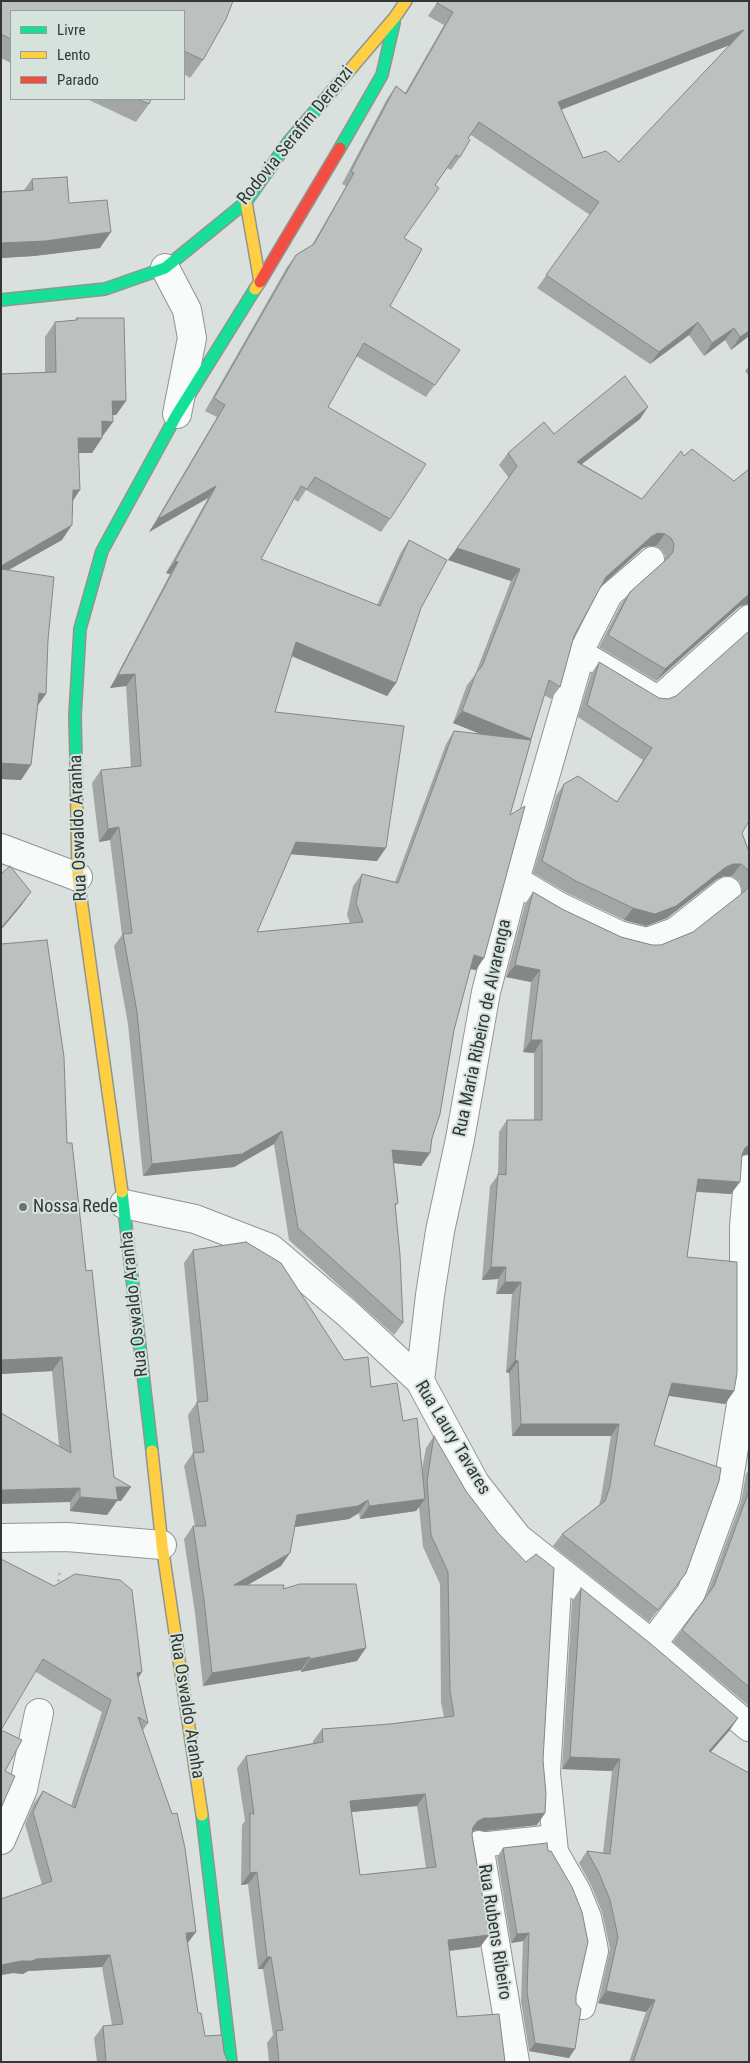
<!DOCTYPE html>
<style>
body{margin:0}
#map{position:relative;width:750px;height:2063px;overflow:hidden;background:#d9e0dd;font-family:"Roboto Condensed",sans-serif}
canvas{display:block}
.frame{position:absolute;inset:0;border:2px solid #333836;pointer-events:none}
.legend{position:absolute;left:10px;top:10px;width:175px;height:90px;box-sizing:border-box;background:#d6e3dd;border:1px solid #959f9a;margin:0;padding:6px 9px;list-style:none;font-size:15px;color:#333836}
.legend li{display:flex;align-items:center;gap:10px;height:25px}
.legend b{width:25px;border:1px solid #959f9a}
</style>
<div id="map">
<canvas width="750" height="2063"></canvas>
<div class="frame"></div>
<ul class="legend">
<li><b style="height:6px;background:#16e098"></b>Livre</li>
<li><b style="height:6px;background:#ffcf43"></b>Lento</li>
<li><b style="height:6px;background:#f24e42"></b>Parado</li>
</ul>
</div>
<script>
const c = document.querySelector('canvas').getContext('2d');
c.lineJoin = 'round';
const toPath = rows => new Path2D(rows.map(r => 'M' + r).join(''));
function trace(path, color, width, dash) { c.strokeStyle = color; c.lineWidth = width; c.lineCap = dash ? 'butt' : 'round'; c.setLineDash(dash || []); c.stroke(path); }
function fillPath(path, color) { c.fillStyle = color; c.fill(path, 'evenodd'); }
function label(font, color, halo, rows, align = 'center') {
  c.font = font + ' "Roboto Condensed",sans-serif'; c.lineWidth = 4; c.setLineDash([]); c.textBaseline = 'middle'; c.strokeStyle = halo; c.fillStyle = color; for (const [text, x, y, turn = 0] of rows) {
    c.save(); c.translate(x, y); c.rotate((+turn || 0) * Math.PI / 180); c.textAlign = isNaN(turn) ? turn : align; if (halo) c.strokeText(text, 0, 0); c.fillText(text, 0, 0); c.restore();
  }
}
const lane = toPath([
 [652,559,610,595,581,652,658,698,749,617],
 [560,1571,548,1773,556,1852,578,1890,589,1917,595,1945,596,1951,583,2007],
 [479,1845,554,1837]
]);
const street = toPath([
 [165,268,187,310,192,338,177,414],
 [1,848,78,877],
 [515,880,560,907,619,935,647,942,675,932,727,891],
 [124,1204,195,1219,270,1248,347,1313,420,1381,475,1483,518,1538,652,1644,749,1727],
 [420,1381,430,1295,440,1231,460,1139,486,992,515,880,581,652],
 [1,1538,67,1537,162,1545],
 [652,1644,691,1593,726,1497,744,1386,744,1226,749,1169],
 [1,1840,23,1789,39,1713],
 [479,1845,515,2062]
]);
const fast = toPath([
 [340,148,382,75,394,23],
 [1,300,105,289,165,268,246,202,289,141,331,92],
 [76,760,75,716,80,629,102,551,176,416,255,289],
 [122,1192,152,1451],
 [202,1815,231,2062]
]);
const slow = toPath([
 [331,92,395,17,406,1],
 [246,202,260,282,255,289],
 [76,760,78,877,122,1192],
 [152,1451,162,1545,202,1815]
]);
const jam = toPath([
 [260,282,340,148]
]);
trace(lane, '#909593', 26);
trace(street, '#909593', 30);
trace(fast, '#909593', 14);
trace(slow, '#909593', 14);
trace(jam, '#909593', 14);
trace(toPath([
 [57,1588,60,1572]
]), '#bcbfbe', 3, [2.5, 4]);
trace(lane, '#f9fafa', 24);
trace(street, '#f9fafa', 28);
trace(fast, '#16e098', 11);
trace(slow, '#ffcf43', 11);
trace(jam, '#f24e42', 11);
fillPath(toPath([
 [1,1,232,4,203,60,190,78,184,74,184,11,11,11,11,63,1,58],
 [438,1,749,1,749,336,731,350,725,340,704,356,689,335,650,364,537,288,590,215,471,135,468,138,460,157,451,170,447,168,435,185,404,238,390,306,460,350,426,397,356,356,328,407,390,519,381,532,306,490,298,502,294,499,261,559,377,605,401,552,409,540,421,608,396,683,387,696,291,656,275,712,377,861,291,854,257,932,350,923,347,915,353,886,362,874,395,882,446,744,454,731,481,734,453,723,467,685,475,675,511,581,448,560,509,478,499,465,508,453,554,434,640,419,582,464,642,499,684,456,734,481,747,604,740,606,656,681,599,647,621,604,630,592,665,561,665,556,662,550,656,546,649,546,643,548,601,585,574,636,560,687,551,699,544,695,510,815,476,970,470,969,454,1030,432,1138,430,1153,421,1166,393,1163,398,1203,395,1206,403,1323,394,1335,289,1240,274,1144,234,1167,143,1176,128,1024,114,946,122,935,110,840,99,842,92,783,101,770,131,767,126,686,110,688,170,574,166,573,208,498,149,532,217,417,205,411,287,267,296,255,312,245,346,186,342,184,387,99,396,86,405,93,444,25,428,16],
 [730,45,619,162,583,158,561,110],
 [87,99,151,99,149,104,136,122],
 [32,179,69,203,100,248,34,256,1,258,1,192,24,190],
 [77,318,126,401,116,415,113,415,102,437,102,438,92,453,79,453,73,501,62,540,9,570,38,705,31,765,21,780,1,779,1,374,45,372,45,337,55,322,75,320],
 [749,366,749,376,745,371],
 [599,662,659,698,668,699,676,696,742,833,749,852,749,1154,742,1155,731,1194,696,1192,687,1257,734,1391,725,1404,669,1396,654,1445,686,1573,649,1622,553,1546,562,1534,599,1505,601,1498,611,1436,512,1436,509,1373,506,1372,512,1294,496,1294,498,1279,482,1280,490,1186,498,1175,499,1132,507,1120,534,1120,534,1053,523,1052,531,982,506,977,525,904,533,892,562,909,621,937,652,945,661,945,693,932,742,894,742,889,739,881,732,876,724,876,717,879,667,918,646,926,624,920,567,893,533,873,556,796,564,784,617,801,643,760,578,717,591,674],
 [1,944,67,1143,86,1271,114,1477,121,1501,117,1501,107,1515,70,1511,70,1502,59,1446,52,1371,1,1374],
 [193,1250,344,1360,371,1387,403,1421,422,1469,426,1448,434,1436,543,1760,545,1813,537,1825,485,1831,476,1830,473,1831,472,1835,489,1935,480,1947,449,1951,457,2017,505,2062,269,2062,267,2043,273,2035,263,1969,258,1969,248,1884,241,1885,242,1825,245,1821,237,1768,246,1756,313,1743,313,1741,322,1729,390,1724,444,1717,441,1703,440,1584,423,1547,419,1507,416,1511,360,1519,359,1513,349,1519,295,1527,281,1566,247,1585,283,1589,357,1661,301,1672,301,1670,203,1686,195,1613,184,1539,193,1526,195,1526,184,1466,193,1453,188,1415,197,1402,184,1263],
 [417,1806,426,1868,360,1875,351,1812],
 [749,1470,749,1706,673,1642,706,1597,741,1502,746,1474],
 [1,1559,142,1672,138,1678,148,1723,143,1730,188,1944,198,2013,205,2036,224,2052,227,2060,230,2062,97,2062,94,2038,103,2026,112,2025,102,1967,28,1971,23,1974,13,1973,1,1975,1,1899,42,1885,25,1824,34,1803,43,1791,71,1806,102,1712,36,1672],
 [581,1588,738,1718,729,1731,711,1752,749,2062,629,2062,646,2012,598,2003,610,1949,602,1912,591,1885,579,1863,587,1851,603,1853,612,1771,562,1769,572,1601],
 [503,1848,576,1995,569,2058,529,2051,521,2001,523,1941,511,1943,497,1857]
]), '#a2a6a4');
fillPath(toPath([
 [744,30,735,43,549,114,558,102],
 [111,232,100,248,34,256,1,258,1,243],
 [698,322,689,335,650,364,659,352],
 [734,328,725,340,704,356,712,343],
 [749,331,749,336,731,350,740,337],
 [112,401,126,401,116,415,102,416],
 [648,407,640,419,569,474,577,462],
 [102,421,113,422,102,437],
 [78,438,102,438,92,453,68,453],
 [216,486,208,498,149,532,158,519],
 [73,490,80,490,70,505],
 [72,525,62,540,1,574,1,566],
 [658,533,665,534,656,546,649,546,643,548,598,589,606,577,652,536],
 [457,548,520,569,511,581,448,560],
 [175,561,178,562,170,574,166,573],
 [749,594,749,604,747,604,740,606,656,681,665,669],
 [296,642,396,683,387,696,287,654],
 [135,674,126,686,110,688,118,675],
 [39,693,46,694,36,708],
 [462,711,531,739,523,751,453,723],
 [1,763,31,765,21,780,1,779],
 [119,827,110,840,99,842,108,829],
 [296,842,386,848,377,861,288,854],
 [733,864,741,864,732,876,724,876,717,879,667,918,646,926,624,920,633,908],
 [31,892,21,906,1,930,1,928],
 [474,955,484,958,476,970,465,968],
 [515,965,540,970,531,982,506,977],
 [531,1040,542,1040,534,1053,523,1052],
 [282,1131,274,1144,234,1167,143,1176,152,1164],
 [749,1145,749,1154,743,1155,737,1160,745,1148],
 [392,1150,430,1153,421,1166,383,1162],
 [698,1179,740,1182,731,1194,689,1191],
 [491,1267,506,1267,498,1279,482,1280],
 [505,1282,521,1282,512,1294,496,1294],
 [62,1357,52,1371,1,1374,1,1360],
 [515,1360,518,1361,509,1373,506,1372],
 [672,1383,734,1391,725,1404,664,1395],
 [521,1424,619,1424,611,1436,512,1436],
 [116,1487,131,1487,121,1501,117,1501,107,1515,70,1511,80,1497],
 [80,1488,70,1502,1,1504,1,1490],
 [425,1499,416,1511,360,1519,369,1506],
 [368,1500,359,1513,349,1519,288,1528,297,1515],
 [290,1553,281,1566,225,1598,234,1585],
 [366,1648,357,1661,301,1672,310,1659],
 [310,1657,301,1670,203,1686,212,1673],
 [142,1672,134,1684,137,1673],
 [738,1718,729,1731,701,1763,709,1751],
 [570,1757,620,1759,612,1771,562,1769],
 [425,1794,417,1806,341,1813,350,1801],
 [545,1813,537,1825,485,1831,476,1830,469,1833,478,1821,484,1818],
 [257,1872,248,1884,241,1885,250,1873],
 [196,1932,187,1944,186,1933],
 [529,1933,523,1941,511,1943,517,1934],
 [489,1935,480,1947,439,1952,448,1940],
 [110,1955,102,1967,28,1971,23,1974,13,1973,1,1975,1,1965,21,1961,37,1959],
 [267,1957,271,1957,263,1969,258,1969],
 [606,1991,655,2000,646,2012,598,2003],
 [535,2043,575,2049,569,2058,529,2051]
]), '#848786');
const building = toPath([
 [1,1,233,1,226,19,203,60,184,51,184,11,11,11,11,39,1,34,1,1],
 [438,1,749,1,749,331,740,337,734,328,712,343,698,322,659,352,546,275,599,202,479,122,468,138,470,140,460,157,456,155,435,185,439,188,404,238,422,249,390,306,460,350,435,385,364,343,328,407,426,464,390,519,315,477,307,489,301,486,261,559,380,606,409,540,447,560,421,608,396,683,296,642,275,712,404,726,386,848,296,842,257,932,363,922,356,903,362,874,398,883,454,731,531,740,510,815,525,806,484,958,474,955,454,1030,440,1114,432,1138,430,1153,392,1150,398,1203,395,1204,400,1255,403,1323,298,1228,282,1131,242,1154,152,1164,137,1012,123,934,132,933,119,827,108,829,101,770,141,766,135,674,118,675,178,562,175,561,216,486,158,519,225,405,214,398,296,255,314,244,354,173,351,171,396,86,406,94,453,12,437,3,438,1],
 [744,30,619,162,606,151,583,158,558,102,744,30],
 [137,99,151,99,149,104,137,99],
 [67,177,69,203,107,200,111,232,45,241,1,243,1,192,33,190,32,179,67,177],
 [77,318,124,318,126,401,112,401,113,422,102,421,102,438,78,438,80,490,73,490,72,525,1,566,1,374,56,372,55,322,77,320,77,318],
 [625,376,648,407,577,462,642,499,681,451,684,456,692,449,734,481,749,469,749,594,665,669,608,635,630,592,669,557,673,552,674,544,671,538,665,534,658,533,652,536,606,577,574,636,560,687,549,680,531,739,462,711,476,673,482,666,520,569,457,548,517,466,508,453,544,422,554,434,625,376],
 [1,569,54,577,48,640,46,694,39,693,31,765,1,763,1,569],
 [749,631,749,821,742,833,749,852,749,872,747,869,741,864,733,864,726,867,676,906,655,914,633,908,576,881,542,861,564,784,578,776,617,802,652,748,587,705,599,662,659,698,668,699,676,696,749,631],
 [10,866,31,892,1,928,1,874,10,866],
 [749,886,749,1145,745,1148,742,1155,740,1182,698,1179,687,1257,737,1262,737,1373,734,1391,672,1383,654,1445,721,1468,719,1481,686,1573,658,1610,562,1534,605,1501,610,1486,619,1424,521,1424,518,1361,515,1360,521,1282,505,1282,506,1267,491,1267,498,1174,506,1175,507,1120,542,1120,542,1040,531,1040,540,970,515,965,533,892,562,909,621,937,652,945,661,945,693,932,745,891,749,886],
 [47,940,64,1057,67,1143,72,1143,86,1271,92,1270,114,1477,131,1487,116,1487,118,1500,80,1497,80,1488,1,1490,1,1413,71,1453,62,1357,1,1360,1,944,47,940],
 [246,1242,281,1263,344,1360,368,1357,371,1387,397,1383,403,1421,417,1418,425,1499,369,1506,368,1500,358,1506,297,1515,290,1553,234,1585,284,1585,283,1589,300,1584,356,1584,366,1648,310,1659,310,1657,212,1673,204,1600,193,1526,206,1526,193,1453,204,1452,197,1402,208,1401,193,1250,246,1242],
 [434,1436,466,1491,498,1533,526,1562,536,1554,554,1568,543,1760,546,1794,545,1813,493,1818,484,1818,478,1821,473,1827,472,1835,489,1935,448,1940,457,2017,499,2014,505,2062,279,2062,276,2031,283,2030,271,1957,267,1957,257,1872,250,1873,250,1813,254,1814,246,1756,323,1742,322,1729,390,1724,454,1716,450,1691,448,1572,431,1535,427,1481,434,1436],
 [425,1794,436,1867,360,1875,350,1801,425,1794],
 [749,1491,749,1687,682,1630,714,1586,749,1491],
 [1,1559,54,1586,75,1574,120,1580,132,1590,142,1672,137,1673,148,1723,138,1717,172,1814,177,1813,185,1848,196,1932,186,1933,198,2013,201,2013,205,2036,222,2035,224,2052,227,2060,230,2062,106,2062,103,2026,123,2024,110,1955,37,1959,32,1961,21,1961,1,1965,1,1899,52,1881,33,1812,43,1791,75,1808,111,1700,43,1659,1,1730,1,1559],
 [581,1588,651,1644,738,1718,709,1751,749,1773,749,2062,633,2062,655,2000,606,1991,618,1937,610,1900,599,1873,587,1851,610,1854,620,1759,570,1757,581,1588],
 [1,1730,22,1740,5,1771,15,1776,1,1808,1,1730],
 [547,1843,548,1851,551,1851,572,1887,582,1912,588,1942,576,1995,576,2003,581,2009,575,2049,535,2043,527,1992,529,1933,517,1934,503,1848,547,1843]
]);
fillPath(building, '#bcc1bf');
trace(building, '#848786', 1);
for (const [x, y, r, color] of [
 [23,1207,5,"#6d7370"]
]) { const dot = new Path2D(); dot.arc(x, y, r, 0, 2 * Math.PI); c.fillStyle = color; c.fill(dot); trace(dot, '#d6e3dd', 2); }
label('18px', '#333836', '#d6e3dd', [
 ["Rodovia Serafim Derenzi",296,136,-51],
 ["Rua Oswaldo Aranha",79,828,-92],
 ["Rua Maria Ribeiro de Alvarenga",483,1028,-78],
 ["Rua Oswaldo Aranha",135,1304,-96],
 ["Rua Laury Tavares",452,1438,59],
 ["Rua Oswaldo Aranha",186,1706,81],
 ["Rua Rubens Ribeiro",494,1932,81]
]);
label('18px', '#333836', '#d6e3dd', [
 ["Nossa Rede",33,1207]
], 'left');
</script>
